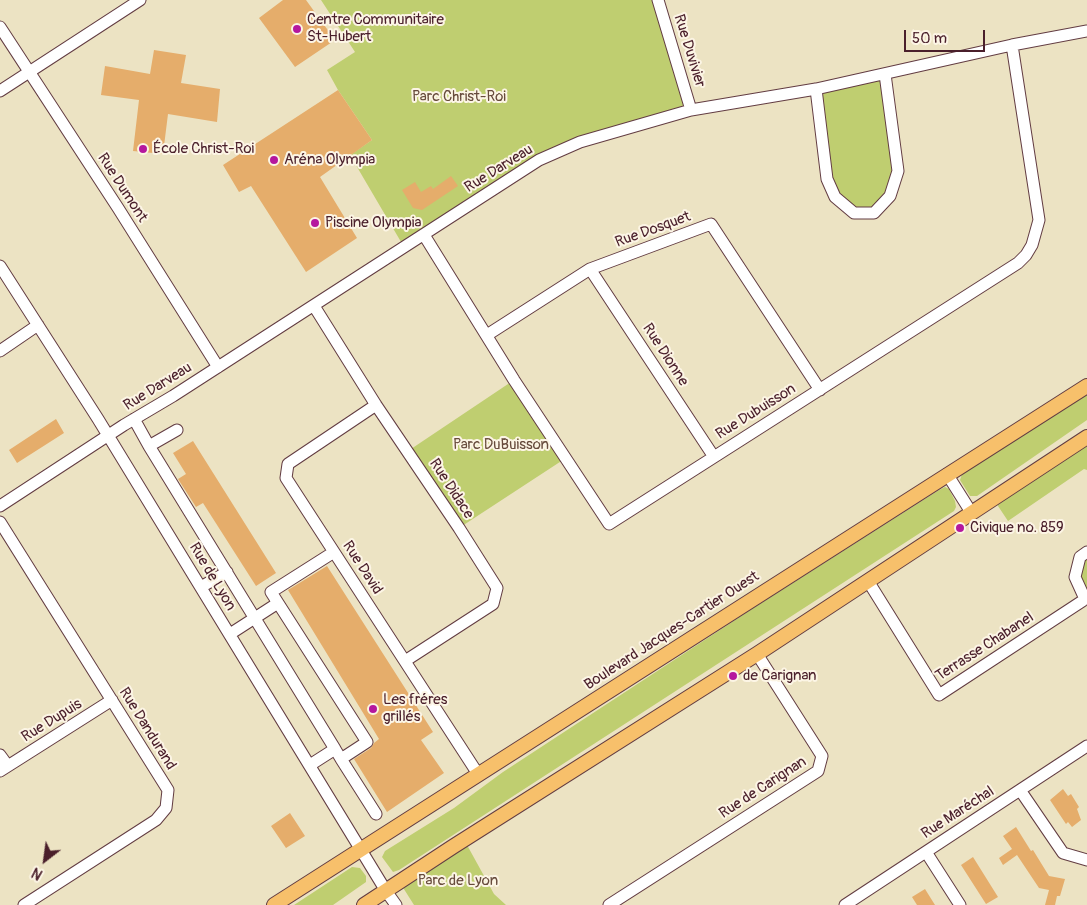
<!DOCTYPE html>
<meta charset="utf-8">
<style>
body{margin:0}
#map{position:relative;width:1087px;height:905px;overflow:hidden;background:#ece3c3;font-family:Pangolin,sans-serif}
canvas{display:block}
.north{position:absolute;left:20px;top:835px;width:50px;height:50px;-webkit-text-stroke:4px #fcf5e5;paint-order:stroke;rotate:210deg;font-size:14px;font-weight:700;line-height:20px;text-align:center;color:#4a1f2b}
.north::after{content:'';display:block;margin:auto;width:18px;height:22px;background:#4a1f2b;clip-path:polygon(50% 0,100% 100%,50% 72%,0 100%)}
.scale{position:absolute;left:904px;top:30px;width:81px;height:22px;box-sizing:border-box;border:2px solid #4a1f2b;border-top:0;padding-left:6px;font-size:15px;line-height:18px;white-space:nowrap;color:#4a1f2b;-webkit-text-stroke:4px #fcf5e5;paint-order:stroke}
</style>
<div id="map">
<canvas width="1087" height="905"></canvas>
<div class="north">N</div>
<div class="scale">50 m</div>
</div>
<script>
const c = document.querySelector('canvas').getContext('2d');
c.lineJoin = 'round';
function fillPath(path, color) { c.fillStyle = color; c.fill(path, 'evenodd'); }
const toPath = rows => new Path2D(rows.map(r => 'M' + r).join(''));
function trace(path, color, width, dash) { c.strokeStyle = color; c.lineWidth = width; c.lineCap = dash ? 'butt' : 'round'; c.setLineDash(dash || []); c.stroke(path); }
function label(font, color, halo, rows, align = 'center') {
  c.font = font + ' Pangolin,sans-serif'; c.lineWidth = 4; c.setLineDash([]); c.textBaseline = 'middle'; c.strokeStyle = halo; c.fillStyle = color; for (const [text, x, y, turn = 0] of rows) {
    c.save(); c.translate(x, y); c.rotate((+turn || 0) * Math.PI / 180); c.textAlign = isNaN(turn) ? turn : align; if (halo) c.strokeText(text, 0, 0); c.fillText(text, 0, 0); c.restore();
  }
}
fillPath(toPath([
 [321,0,658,0,691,110,580,142,404,247,350,155,372,140,338,90,327,70,355,52],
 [885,74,898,171,874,213,854,213,835,197,816,89],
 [514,380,566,458,459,528,408,451],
 [1087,392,1087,420,977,496,970,496,960,480,962,474],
 [1087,442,1087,470,1084,469,1008,521,996,503],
 [945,487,949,489,955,501,956,507,954,511,399,870,393,872,382,857,385,851,454,808,503,772,752,609,939,490],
 [1087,558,1087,592,1086,592,1081,576,1085,560],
 [467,845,494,894,506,905,414,905,402,886],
 [352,867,360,868,366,876,366,882,333,905,294,905]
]), '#bfce70');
fillPath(toPath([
 [283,0,306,0,335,40,295,67,259,18],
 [154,50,186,55,181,83,220,89,217,122,168,114,163,154,133,151,139,100,101,95,105,66,150,74],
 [338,90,372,140,320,177,357,238,306,272,251,186,239,192,223,165],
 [451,176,458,186,422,210,413,208,402,190,415,182,421,192,431,186,433,189],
 [56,419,64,433,17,463,9,450],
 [193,441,276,573,256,586,203,503,196,507,178,479,186,474,173,453],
 [327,566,433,732,421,740,444,773,387,812,354,759,371,748,374,743,379,739,288,590],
 [1063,789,1068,796,1071,794,1079,807,1077,809,1081,820,1072,827,1068,822,1066,824,1050,800],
 [290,813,305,836,286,848,271,826],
 [1016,827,1031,851,1033,850,1049,876,1065,879,1060,896,1057,896,1055,905,1045,905,1049,890,1039,888,1017,855,1003,865,999,858,1012,849,1003,836],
 [973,857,998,897,986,904,961,865],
 [925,889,935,905,917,905,912,897]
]), '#e5ad6b');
const minor = toPath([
 [658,0,691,110],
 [0,27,118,208,218,367],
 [816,89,827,179,835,197,854,213,874,213,890,196,898,171,885,74],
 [0,91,140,0],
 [424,235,514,380,609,524,1018,263,1026,255,1032,245,1039,220,1012,45],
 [0,266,98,419,386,891,396,905],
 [590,269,714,457],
 [314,306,376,405,459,528,497,588,493,604,405,661],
 [487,335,590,269,711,224,820,390],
 [0,351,38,325],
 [376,405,288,464,286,478,478,774],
 [134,419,149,446],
 [177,430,149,446,335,749],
 [947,474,971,512],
 [0,506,124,425,173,396,539,160,580,142,691,110,816,89,1012,45,1087,31],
 [0,522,168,790,166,808,156,820,24,905],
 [868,581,939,695,1087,598],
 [201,587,227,572],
 [1085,599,1075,577,1080,557,1087,552],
 [278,603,271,592,334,552],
 [230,634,278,603,367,742,341,759,335,749,310,765],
 [0,755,8,766],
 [341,759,376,814],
 [0,771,112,700],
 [1020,790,1063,853,1087,860],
 [926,852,960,905],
 [609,905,818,771,822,756,757,654],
 [845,905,1087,746]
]);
const major = toPath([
 [274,905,1087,386],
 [364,905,454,846,757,654,1087,437]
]);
trace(minor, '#623c42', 13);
trace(major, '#623c42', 16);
trace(minor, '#fff', 11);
trace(major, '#f7c06b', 14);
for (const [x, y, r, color] of [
 [297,29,5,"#b5179e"],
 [143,149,5,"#b5179e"],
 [274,160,5,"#b5179e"],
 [315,223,5,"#b5179e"],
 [960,528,5,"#b5179e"],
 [733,676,5,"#b5179e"],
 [373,709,5,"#b5179e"]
]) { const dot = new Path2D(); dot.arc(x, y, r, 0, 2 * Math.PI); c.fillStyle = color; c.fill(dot); trace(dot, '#fcf5e5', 2); }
label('15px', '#4a1f2b', '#fcf5e5', [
 ["Centre Communitaire",307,20],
 ["St-Hubert",307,37],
 ["École Christ-Roi",153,149],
 ["Aréna Olympia",284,160],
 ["Piscine Olympia",325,223],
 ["Civique no. 859",970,528],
 ["de Carignan",743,676],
 ["Les fréres",383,700],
 ["grillés",383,717]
], 'left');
label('15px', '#4a1f2b', '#fcf5e5', [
 ["Rue Duvivier",689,51,73],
 ["Rue Darveau",499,169,-32],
 ["Rue Dumont",122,188,57],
 ["Rue Dosquet",653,230,-20],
 ["Rue Dionne",665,355,57],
 ["Rue Darveau",158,387,-32],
 ["Rue Dubuisson",756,412,-32],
 ["Rue Didace",451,489,57],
 ["Rue David",362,568,57],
 ["Rue de Lyon",212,577,59],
 ["Boulevard Jacques-Cartier Ouest",672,631,-33],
 ["Terrasse Chabanel",985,647,-33],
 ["Rue Dupuis",52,721,-32],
 ["Rue Dandurand",147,729,58],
 ["Rue de Carignan",763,788,-33],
 ["Rue Maréchal",958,813,-33]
]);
label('15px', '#674b3c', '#fcf5e5', [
 ["Parc Christ-Roi",459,97],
 ["Parc DuBuisson",501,445],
 ["Parc de Lyon",458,881]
]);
</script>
